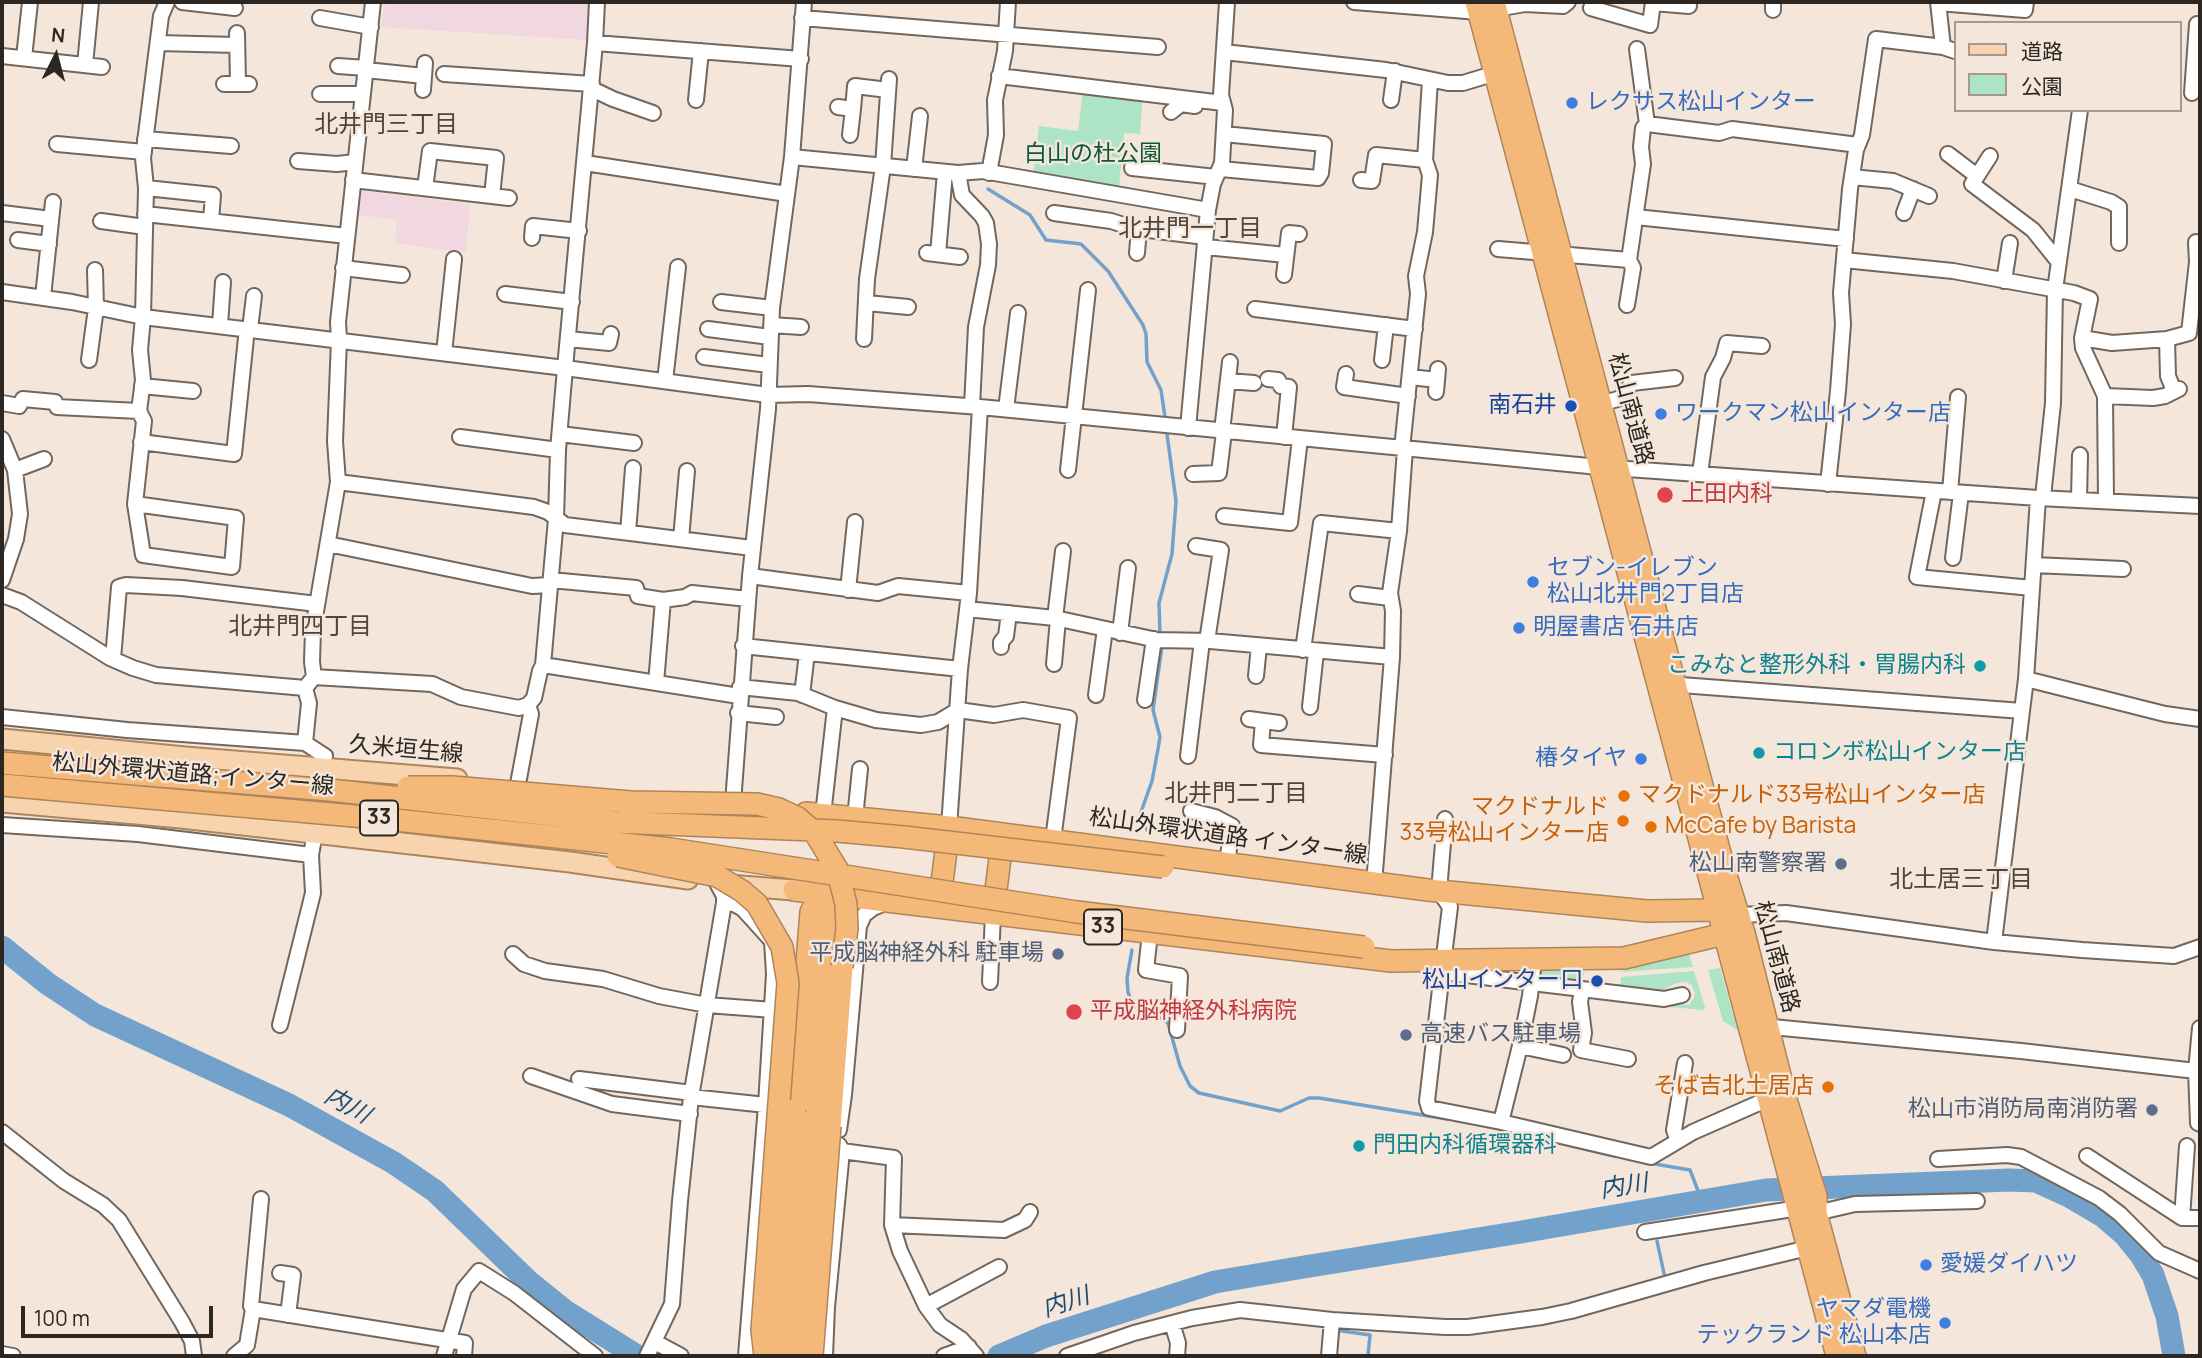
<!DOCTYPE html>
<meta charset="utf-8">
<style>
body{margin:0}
#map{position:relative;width:2202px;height:1358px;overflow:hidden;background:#f4e6da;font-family:Manrope,"Noto Sans JP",sans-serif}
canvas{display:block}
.frame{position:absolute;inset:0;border:4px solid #2c2723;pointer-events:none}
.legend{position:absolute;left:1954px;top:21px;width:228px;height:91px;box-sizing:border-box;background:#f4e6da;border:2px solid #a49a91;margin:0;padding:9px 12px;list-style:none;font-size:21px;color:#2c2723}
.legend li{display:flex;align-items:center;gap:14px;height:35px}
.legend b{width:35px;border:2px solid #a49a91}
.north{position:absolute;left:21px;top:21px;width:70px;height:70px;-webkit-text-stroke:5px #f4e6da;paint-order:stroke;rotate:6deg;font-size:19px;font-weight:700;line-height:28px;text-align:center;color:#2c2723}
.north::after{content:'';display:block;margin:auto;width:24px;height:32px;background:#2c2723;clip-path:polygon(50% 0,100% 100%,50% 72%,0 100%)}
.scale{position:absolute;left:21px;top:1306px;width:192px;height:32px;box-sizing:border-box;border:4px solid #2c2723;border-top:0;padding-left:9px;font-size:21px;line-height:24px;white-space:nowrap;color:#2c2723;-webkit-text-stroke:5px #f4e6da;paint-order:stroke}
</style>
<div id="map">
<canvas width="2202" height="1358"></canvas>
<div class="frame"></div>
<ul class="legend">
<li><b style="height:9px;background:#f8d4ae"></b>道路</li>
<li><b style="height:19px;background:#ace4c5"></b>公園</li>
</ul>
<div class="north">N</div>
<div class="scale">100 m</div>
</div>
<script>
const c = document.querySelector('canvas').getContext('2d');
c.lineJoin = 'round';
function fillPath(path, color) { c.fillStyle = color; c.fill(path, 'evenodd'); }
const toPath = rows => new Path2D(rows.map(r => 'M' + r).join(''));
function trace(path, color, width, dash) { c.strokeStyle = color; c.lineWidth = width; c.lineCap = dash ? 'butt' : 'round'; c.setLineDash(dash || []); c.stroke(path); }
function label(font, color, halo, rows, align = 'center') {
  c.font = font + ' Manrope,"Noto Sans JP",sans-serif'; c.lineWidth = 5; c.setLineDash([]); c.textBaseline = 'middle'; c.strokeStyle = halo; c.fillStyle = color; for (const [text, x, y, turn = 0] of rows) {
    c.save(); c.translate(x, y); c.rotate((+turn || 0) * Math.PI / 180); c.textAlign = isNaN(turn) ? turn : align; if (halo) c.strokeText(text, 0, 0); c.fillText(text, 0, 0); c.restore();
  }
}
fillPath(toPath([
 [385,2,590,2,586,40,381,27],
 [356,190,470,204,466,253,395,243,397,220,353,214]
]), '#f1d7df');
fillPath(toPath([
 [1083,90,1149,98,1142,103,1140,134,1124,133,1119,188,1033,176,1039,126,1078,131],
 [1688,950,1693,967,1620,972,1661,958],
 [1543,967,1585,972,1580,984,1539,979,1539,972],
 [1720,968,1732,1011,1742,1033,1723,1021,1708,970],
 [1694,971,1705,1007,1703,1010,1639,1004,1641,1001,1689,1005,1694,998,1695,993,1691,984,1686,982,1677,983,1657,992,1588,985,1592,978,1594,978,1594,984,1621,984,1621,977]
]), '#ace4c5');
trace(toPath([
 [988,189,1030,215,1046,240,1081,244,1108,271,1143,325,1146,334,1147,362,1161,390,1165,417],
 [1160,635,1159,603,1172,554,1176,501,1167,434],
 [1147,830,1141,812,1152,781,1158,749,1160,737,1153,710,1162,646],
 [1132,950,1127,978,1128,992,1132,1003,1142,1012,1161,1018,1168,1023,1180,1066,1190,1086,1199,1093,1280,1111,1309,1098,1319,1098,1447,1119],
 [1543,1139,1614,1156],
 [1649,1163,1690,1170,1702,1201],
 [1657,1241,1665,1278],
 [1335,1330,1370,1335,1368,1356]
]), '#72a2cb', 3.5);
trace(toPath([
 [2,947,48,984,95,1015,289,1105,394,1163,435,1191,529,1282,565,1311,637,1356],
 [999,1356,1046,1336,1215,1282,1304,1267,1521,1232,1766,1190,2009,1180,2036,1181,2069,1196,2103,1216,2125,1235,2141,1255,2153,1275,2167,1316,2174,1356]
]), '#72a2cb', 23);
const minor = toPath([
 [182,2,235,8],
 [1354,2,1479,12,1525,4,1563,6,1568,2],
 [1938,2,1943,47],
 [1653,3,1689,6],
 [1938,3,2025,10,2026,2],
 [1591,8,1650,25,1653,2],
 [1773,10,1773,2],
 [320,18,371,27],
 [802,18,1158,47],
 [237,33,238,84],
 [158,43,237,45],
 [595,43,597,2],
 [1637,49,1647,124,1719,133,1732,129,1858,145],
 [1224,52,1386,70,1448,83,1463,83,1496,73],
 [2,56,102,67],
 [24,58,30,2],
 [85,65,91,2],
 [338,66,366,68],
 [366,70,424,76],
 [444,74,592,84],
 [999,76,1223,103],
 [224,84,249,84],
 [592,89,613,99,653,113],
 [423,90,425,63],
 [2192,93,2197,24],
 [320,94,363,94],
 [696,100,701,51],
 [1391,100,1395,71],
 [838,107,853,109,855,86,888,90],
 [1171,112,1181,104,1195,106],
 [850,135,853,109],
 [145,139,231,146],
 [57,144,144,152],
 [1948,154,1977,176],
 [1990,156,1972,184,2033,230,2058,261],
 [792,157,958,173,983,171,1208,210],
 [298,161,337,164,355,162],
 [585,163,787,194],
 [1132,168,1216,177],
 [914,169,920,116],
 [1221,169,1318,178,1321,173,1324,144,1224,134],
 [958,173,962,195,982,216,986,223,989,244,988,265,976,327,972,406],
 [989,173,996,135,995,100,1005,51,1008,2],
 [1852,177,1893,181,1929,196],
 [353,180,509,198],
 [1361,180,1372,181,1376,155,1425,160],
 [146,188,213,195,211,221],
 [425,188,430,151,496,158,492,196],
 [2070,189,2111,202,2119,207,2119,243],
 [2,213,51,219],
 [1054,213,1111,221,1133,228,1205,237],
 [1904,213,1913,189],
 [145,214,347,236],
 [1636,217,1846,239],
 [101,221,145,227],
 [532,238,533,226,579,231],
 [18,240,49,244],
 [1206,247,1286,255],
 [1498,249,1629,260],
 [927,253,960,257],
 [1137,253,1139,228],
 [938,254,945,172],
 [1844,260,1953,271,2074,293,2090,299,2082,338,2083,348,2105,396],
 [343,268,402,275],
 [1284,275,1289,233,1299,234],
 [2004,281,2010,243],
 [2,292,72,302,143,317,565,368,768,395,808,394,980,407,1599,467,2038,498,2200,506],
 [505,294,572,302],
 [43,297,53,202],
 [721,302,772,308],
 [867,303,908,307],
 [1627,305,1633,268,1629,260,1643,164,1641,147,1643,128,1647,124],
 [1255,309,1415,329],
 [220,325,223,282],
 [771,325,801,327],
 [250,329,254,296],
 [708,329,770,337],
 [2082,338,2112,343,2167,339,2189,333,2197,262,2196,242],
 [568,339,609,343,611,334],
 [864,339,867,279,883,166,889,79],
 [2167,339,2168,376,2174,391],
 [444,353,454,259],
 [704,357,769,365],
 [89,360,96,308,95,270],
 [1382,360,1386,325],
 [1346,374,1344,387,1408,396],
 [1410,377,1437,380],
 [1268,379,1278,380,1281,386,1289,387,1284,437],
 [665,381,678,267],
 [1228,381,1254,383],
 [142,386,193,391],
 [1436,392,1438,369],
 [2,403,19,406,23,399,55,402,57,407,139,411],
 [1601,404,1621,398,1632,383,1675,378],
 [1006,409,1018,313],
 [1188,428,1208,210,1213,184,1222,163,1225,110,1221,95,1227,2],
 [1222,431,1230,362],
 [560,434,634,443],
 [460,437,558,450],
 [2,439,15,470,20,514,16,539,2,580],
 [141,442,234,454,247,328],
 [1402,449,1418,294,1416,276,1425,232,1430,175,1425,160,1430,80],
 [15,470,44,459],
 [1068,470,1088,290],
 [1193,474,1219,473,1224,432],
 [1700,474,1713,377,1723,358,1727,343,1762,346],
 [338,482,534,507,548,512,565,525,752,548],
 [1828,484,1838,391,1843,324,1841,293,1850,189,1856,150,1862,135,1876,39,1943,47,1955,51],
 [1934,491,1917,577,2032,588],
 [1950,492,1958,397],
 [2043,497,2053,403,2055,290,2080,110],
 [2079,499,2080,455],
 [2106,501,2105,396,2153,398,2165,396,2179,389],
 [135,504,236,518,232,567,143,555,135,504,144,421,139,411,143,380,140,350,143,317,146,188,143,158,161,16,167,2],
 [1224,516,1290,523,1300,439],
 [628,533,633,468],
 [681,539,687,471],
 [328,544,532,586,551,585],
 [1196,546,1221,550,1207,641],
 [1953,558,1961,493],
 [2034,565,2123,569],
 [750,576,878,593,898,586,969,593],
 [551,580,636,588,638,596,663,600],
 [848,590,855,522],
 [1358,594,1390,598],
 [2,595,21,602,110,658,133,668,156,675,305,688],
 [967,609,1055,618,1157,640,1210,641,1392,657],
 [1055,618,1063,551],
 [1120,633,1128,568],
 [743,646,960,669],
 [1001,647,1001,642,1006,636,1009,613],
 [1303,650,1321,523,1399,531],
 [113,659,119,587,126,585,182,588,317,604],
 [1054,664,1058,619],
 [543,665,556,519,558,450,565,368,595,43,801,59],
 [1256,676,1259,646],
 [314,677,432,684,461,697,519,708,528,705,534,698,540,671,543,665,739,696],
 [2026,679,2165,714,2200,719],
 [656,683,663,600,685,597,692,593,748,599],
 [1668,684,2022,711,1994,942],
 [740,687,798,693,835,708,876,720,921,725,938,722,958,710,994,715,1023,710,1069,718,1053,840],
 [802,695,807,653],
 [1096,695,1105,629],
 [1145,700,1154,639],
 [1310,707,1316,652],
 [2022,711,2026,679,2038,498],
 [738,713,776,717],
 [2,717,127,730,305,743],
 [1249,719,1279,723],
 [1263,721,1261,745,1385,755],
 [1188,756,1202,641],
 [322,767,325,756,305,743,309,703,305,688,314,677,312,662,313,629,338,482,335,441,339,340,338,322,373,2],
 [518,784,531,714,528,705],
 [733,803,750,576,768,409,772,308,792,157,804,2],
 [1191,811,1215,817,1232,826,1227,864],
 [823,815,835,708],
 [855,818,860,769],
 [1445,819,1439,891,1450,907,1442,972,1664,999,1682,995],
 [2,825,138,834,311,855],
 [949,827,960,669,969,593,980,407],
 [717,883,724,896,724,903,734,904,743,909,772,941,774,974,766,1105,785,1115],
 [1374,884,1392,657,1393,611,1390,593,1399,531,1405,449],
 [1739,915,1786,913,1994,942,2082,950,2174,956,2200,947],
 [1150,933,1146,970,1180,976,1177,1030],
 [513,954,524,964,545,971,603,979,659,996,707,1005,773,1010],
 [1442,972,1427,1101,1429,1108,1501,1122,1651,1157,1693,1132,1768,1099],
 [990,982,993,914],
 [1582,990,1580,1002,1584,1033,1581,1050,1628,1059],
 [280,1025,313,893,311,855,315,833],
 [1762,1026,2021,1051,2196,1071],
 [2200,1028,2196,1071,2198,1123,2200,1124],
 [1520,1046,1563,1055],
 [531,1076,612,1104,690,1114],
 [579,1079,692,1093],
 [691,1097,766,1105,746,1356],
 [1501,1122,1520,1046,1530,996,1534,960],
 [839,1130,844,1095,859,926,864,915,873,908,885,903],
 [2,1132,64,1181,103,1205,119,1220,182,1322,192,1341,194,1356],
 [1678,1141,1674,1130,1685,1063],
 [842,1151,894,1158,892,1225,900,1251,926,1306,940,1325,961,1339,976,1356],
 [2087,1156,2182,1218,2200,1218],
 [1938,1159,2007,1155,2021,1157,2099,1198,2120,1214,2159,1253,2200,1271],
 [1816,1213,1855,1204,1977,1201],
 [2182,1218,2187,1146],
 [892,1225,1004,1230,1025,1220,1030,1212],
 [1645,1232,1799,1208],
 [280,1273,293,1275,288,1315],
 [808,1306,827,1307,842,1151,839,1145],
 [926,1306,999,1267],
 [253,1309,251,1306,261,1199],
 [1172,1323,1178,1343,1177,1356],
 [655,1342,681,1356],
 [2,1354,13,1356],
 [234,1356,247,1345,253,1309,465,1343,464,1356],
 [444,1356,464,1289,479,1271,514,1293,595,1356],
 [647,1356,672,1304,680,1201,691,1097,724,903],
 [825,1356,827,1307],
 [944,1356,969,1347],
 [1067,1356,1134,1333,1192,1318,1240,1310,1332,1320,1445,1327,1468,1327,1542,1317,1571,1311,1704,1273,1816,1246],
 [1329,1356,1332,1320]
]);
const major = toPath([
 [2,739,185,757,457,779],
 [2,802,181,818,570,862,688,879],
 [728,885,794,890]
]);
const highway = toPath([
 [1476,2,1837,1356],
 [1494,2,1725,872,1744,933,1787,1103,1816,1196,1816,1213,1855,1356],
 [794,890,1391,961,1624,958,1724,934,1739,915,1717,910,1647,911,1428,890,949,827,806,813],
 [939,906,949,827],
 [993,914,1003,834],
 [795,1109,811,912,821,893],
 [813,1119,830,913,821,893,821,882],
 [830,1126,842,967]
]);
trace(minor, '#73675d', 18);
trace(major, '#ae855a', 23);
trace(highway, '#ae855a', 24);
trace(minor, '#fff', 14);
trace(major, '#f8d4ae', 19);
trace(highway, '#f4b878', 21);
const highwayBridge = toPath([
 [2,763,330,790,614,822,837,831,904,837,1163,867],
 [2,785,377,818,671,849,1077,912,1364,947],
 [408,787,452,787,631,802,757,804,779,809,798,818,815,833,837,869,846,904,847,929,842,967],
 [618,856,717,876,742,891,757,904,782,947,788,983,762,1330,765,1356],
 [776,1356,795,1109],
 [794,1356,813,1119],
 [812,1356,830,1126]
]);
trace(highwayBridge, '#ae855a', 24, []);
trace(highwayBridge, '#f4b878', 21);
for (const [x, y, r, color] of [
 [1572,103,7,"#3f7fe0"],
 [1571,406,7,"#1a4fb4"],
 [1661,414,7,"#3f7fe0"],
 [1665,495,9,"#e0444e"],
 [1533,582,7,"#3f7fe0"],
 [1519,628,7,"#3f7fe0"],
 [1980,666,7,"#0f9aa8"],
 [1759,753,7,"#0f9aa8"],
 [1641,759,7,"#3f7fe0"],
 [1624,796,7,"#e8710a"],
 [1623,821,7,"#e8710a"],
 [1651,827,7,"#e8710a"],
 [1841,864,7,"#5c6f8a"],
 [1058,954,7,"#5c6f8a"],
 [1597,981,7,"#1a4fb4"],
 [1074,1012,9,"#e0444e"],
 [1406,1035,7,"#5c6f8a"],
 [1828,1087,7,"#e8710a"],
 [2152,1110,7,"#5c6f8a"],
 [1359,1146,7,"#0f9aa8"],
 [1926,1265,7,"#3f7fe0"],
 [1945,1323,7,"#3f7fe0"]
]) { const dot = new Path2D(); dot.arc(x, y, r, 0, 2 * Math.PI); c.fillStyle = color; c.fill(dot); trace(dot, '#f4e6da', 2.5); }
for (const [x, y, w] of [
 [379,818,38],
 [1103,927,38]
]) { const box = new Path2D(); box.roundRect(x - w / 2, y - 17.5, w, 35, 5); c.fillStyle = '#f4e6da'; c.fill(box); trace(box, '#2c2723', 2); }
label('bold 21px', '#2c2723', null, [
 ["33",379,818],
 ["33",1103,927]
]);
label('23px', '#366cbe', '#f4e6da', [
 ["レクサス松山インター",1586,103],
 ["ワークマン松山インター店",1675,414],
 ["セブン-イレブン",1547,569],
 ["松山北井門2丁目店",1547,595],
 ["明屋書店 石井店",1533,628],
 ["椿タイヤ",1627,759,"right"],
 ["愛媛ダイハツ",1940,1265],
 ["ヤマダ電機",1931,1310,"right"],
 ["テックランド 松山本店",1931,1336,"right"]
], 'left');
label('23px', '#095838', '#f4e6da', [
 ["白山の杜公園",1093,155]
]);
label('23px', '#164399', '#f4e6da', [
 ["南石井",1557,406],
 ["松山インター口",1583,981]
], 'right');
label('23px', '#2c2723', '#f4e6da', [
 ["松山南道路",1630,409,75],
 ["久米垣生線",406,750,5],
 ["松山外環状道路;インター線",193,775,5],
 ["松山外環状道路 インター線",1228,837,8],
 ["松山南道路",1776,957,75]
]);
label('23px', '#be3a42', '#f4e6da', [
 ["上田内科",1681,495],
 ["平成脳神経外科病院",1090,1012]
], 'left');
label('23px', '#0d838f', '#f4e6da', [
 ["こみなと整形外科・胃腸内科",1966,666,"right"],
 ["コロンボ松山インター店",1773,753],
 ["門田内科循環器科",1373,1146]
], 'left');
label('23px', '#c56008', '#f4e6da', [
 ["マクドナルド33号松山インター店",1638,796],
 ["マクドナルド",1609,808,"right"],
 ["33号松山インター店",1609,834,"right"],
 ["McCafe by Barista",1665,827],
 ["そば吉北土居店",1814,1087,"right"]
], 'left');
label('23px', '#4e5e75', '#f4e6da', [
 ["松山南警察署",1827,864],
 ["平成脳神経外科 駐車場",1044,954],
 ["高速バス駐車場",1420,1035,"left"],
 ["松山市消防局南消防署",2138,1110]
], 'right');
label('24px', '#4f453b', '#f4e6da', [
 ["北井門三丁目",386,125],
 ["北井門一丁目",1190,229],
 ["北井門四丁目",300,627],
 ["北井門二丁目",1236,794],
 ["北土居三丁目",1961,880]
]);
label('italic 24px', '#1a4f78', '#f4e6da', [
 ["内川",347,1106,29],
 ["内川",1624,1187,-9],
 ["内川",1066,1303,-18]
]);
</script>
